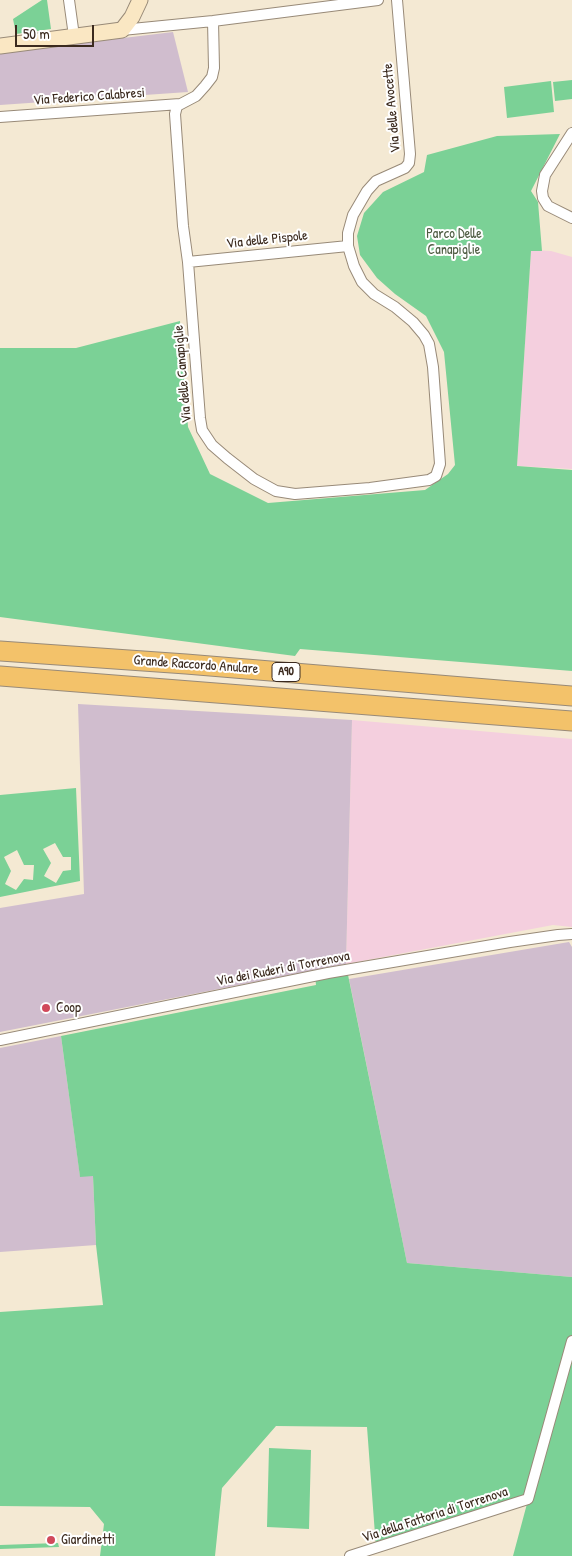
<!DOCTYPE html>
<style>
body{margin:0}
#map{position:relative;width:572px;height:1556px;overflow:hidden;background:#f4e9d3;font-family:"Patrick Hand",sans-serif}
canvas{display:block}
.scale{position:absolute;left:15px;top:25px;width:79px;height:22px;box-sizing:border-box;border:2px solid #3b2a1e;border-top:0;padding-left:6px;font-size:15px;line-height:18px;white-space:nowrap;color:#3b2a1e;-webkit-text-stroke:4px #fff;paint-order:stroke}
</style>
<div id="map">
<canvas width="572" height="1556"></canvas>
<div class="scale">50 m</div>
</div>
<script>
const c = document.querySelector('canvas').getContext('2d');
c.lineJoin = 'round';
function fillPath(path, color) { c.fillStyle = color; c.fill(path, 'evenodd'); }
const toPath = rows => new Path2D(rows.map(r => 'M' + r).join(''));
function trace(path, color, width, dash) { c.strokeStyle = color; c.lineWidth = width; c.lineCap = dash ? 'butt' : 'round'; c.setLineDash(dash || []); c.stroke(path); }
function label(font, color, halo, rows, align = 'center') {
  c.font = font + ' "Patrick Hand",sans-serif'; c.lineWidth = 4; c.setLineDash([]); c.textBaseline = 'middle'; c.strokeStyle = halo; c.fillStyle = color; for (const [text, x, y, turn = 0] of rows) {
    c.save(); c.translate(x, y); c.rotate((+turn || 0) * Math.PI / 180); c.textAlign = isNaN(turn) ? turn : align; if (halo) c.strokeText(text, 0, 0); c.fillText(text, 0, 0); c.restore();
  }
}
fillPath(toPath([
 [531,250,551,251,572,257,572,469,517,466],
 [352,720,572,739,572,927,553,925,346,964]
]), '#f4cfde');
fillPath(toPath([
 [173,32,188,92,0,105,0,53],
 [78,704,352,720,346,964,0,1032,0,908,84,894],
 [569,942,572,947,572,1277,407,1263,349,979],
 [61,1036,80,1176,93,1176,96,1245,0,1252,0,1048]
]), '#d0bdce');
fillPath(toPath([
 [42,0,47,0,51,29,16,34,13,19],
 [572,80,572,99,555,101,553,82],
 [551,81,554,112,507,118,504,87],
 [560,134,531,191,538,202,542,251,531,251,517,466,572,470,572,671,300,649,295,656,0,617,0,348,76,348,180,321,188,427,210,474,268,503,425,490,448,474,455,465,444,352,426,316,395,294,377,278,360,255,357,236,364,213,383,192,424,172,427,155,497,136],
 [76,788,80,881,0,897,0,795],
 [55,843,63,857,71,857,71,870,63,871,56,883,44,876,51,863,43,849],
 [17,850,24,865,34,865,33,880,24,879,16,890,5,884,11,871,4,857],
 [347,970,407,1263,572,1277,572,1556,513,1556,528,1500,376,1548,367,1427,276,1426,222,1488,215,1556,100,1556,104,1524,90,1507,0,1506,0,1312,103,1305,96,1245,93,1176,80,1177,61,1036,316,985,315,976],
 [269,1448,311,1450,309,1529,267,1527],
 [58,1543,59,1547,0,1549,0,1545]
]), '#7bd196');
const street = toPath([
 [69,0,74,36],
 [213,21,214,68,212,77,205,86,196,96,177,106,175,114,183,226,188,262,200,418,202,430,212,445,227,458,254,479,276,491,295,494,370,488,429,480,436,476,440,464,433,367,429,344,424,335,413,322,395,307,374,294,362,282,354,266,348,246,348,233,353,215,367,191,376,181,405,168,409,163,410,154,397,0],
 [122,30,213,21,378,0],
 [0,117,180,104],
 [572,133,545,175,542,191,543,198,548,206,572,218],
 [188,262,348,246],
 [0,1040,328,973,510,942,558,935,572,934],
 [350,1556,528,1499,572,1341]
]);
const secondary = toPath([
 [0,46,122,30,132,17,140,0]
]);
const highway = toPath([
 [0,651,186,664,572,696],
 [0,676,572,721]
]);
trace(street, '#988a78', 12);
trace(secondary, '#988a78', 17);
trace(highway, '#988a78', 21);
trace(street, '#fff', 10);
trace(secondary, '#fae7c3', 15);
trace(highway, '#f3c26a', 19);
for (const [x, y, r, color] of [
 [46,1008,5,"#d1495b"],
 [51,1540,5,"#d1495b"]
]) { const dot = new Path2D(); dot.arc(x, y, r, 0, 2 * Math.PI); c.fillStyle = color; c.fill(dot); trace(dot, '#fff', 2); }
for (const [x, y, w] of [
 [286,672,28]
]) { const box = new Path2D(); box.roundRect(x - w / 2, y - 9.5, w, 19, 4); c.fillStyle = '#fff'; c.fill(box); trace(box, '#3b2a1e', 1); }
label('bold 12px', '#3b2a1e', null, [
 ["A90",286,672]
]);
label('14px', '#3b2a1e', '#fff', [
 ["Via Federico Calabresi",89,97,-4],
 ["Via delle Avocette",392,108,-95],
 ["Via delle Pispole",267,240,-6],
 ["Via delle Canapiglie",183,374,-95],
 ["Grande Raccordo Anulare",196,665,4],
 ["Via dei Ruderi di Torrenova",283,969,-11],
 ["Via della Fattoria di Torrenova",435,1515,-18]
]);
label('14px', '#4e5c42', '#fff', [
 ["Parco Delle",454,234],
 ["Canapiglie",454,250]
]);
label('14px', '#3b2a1e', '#fff', [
 ["Coop",56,1008],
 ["Giardinetti",61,1540]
], 'left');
</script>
